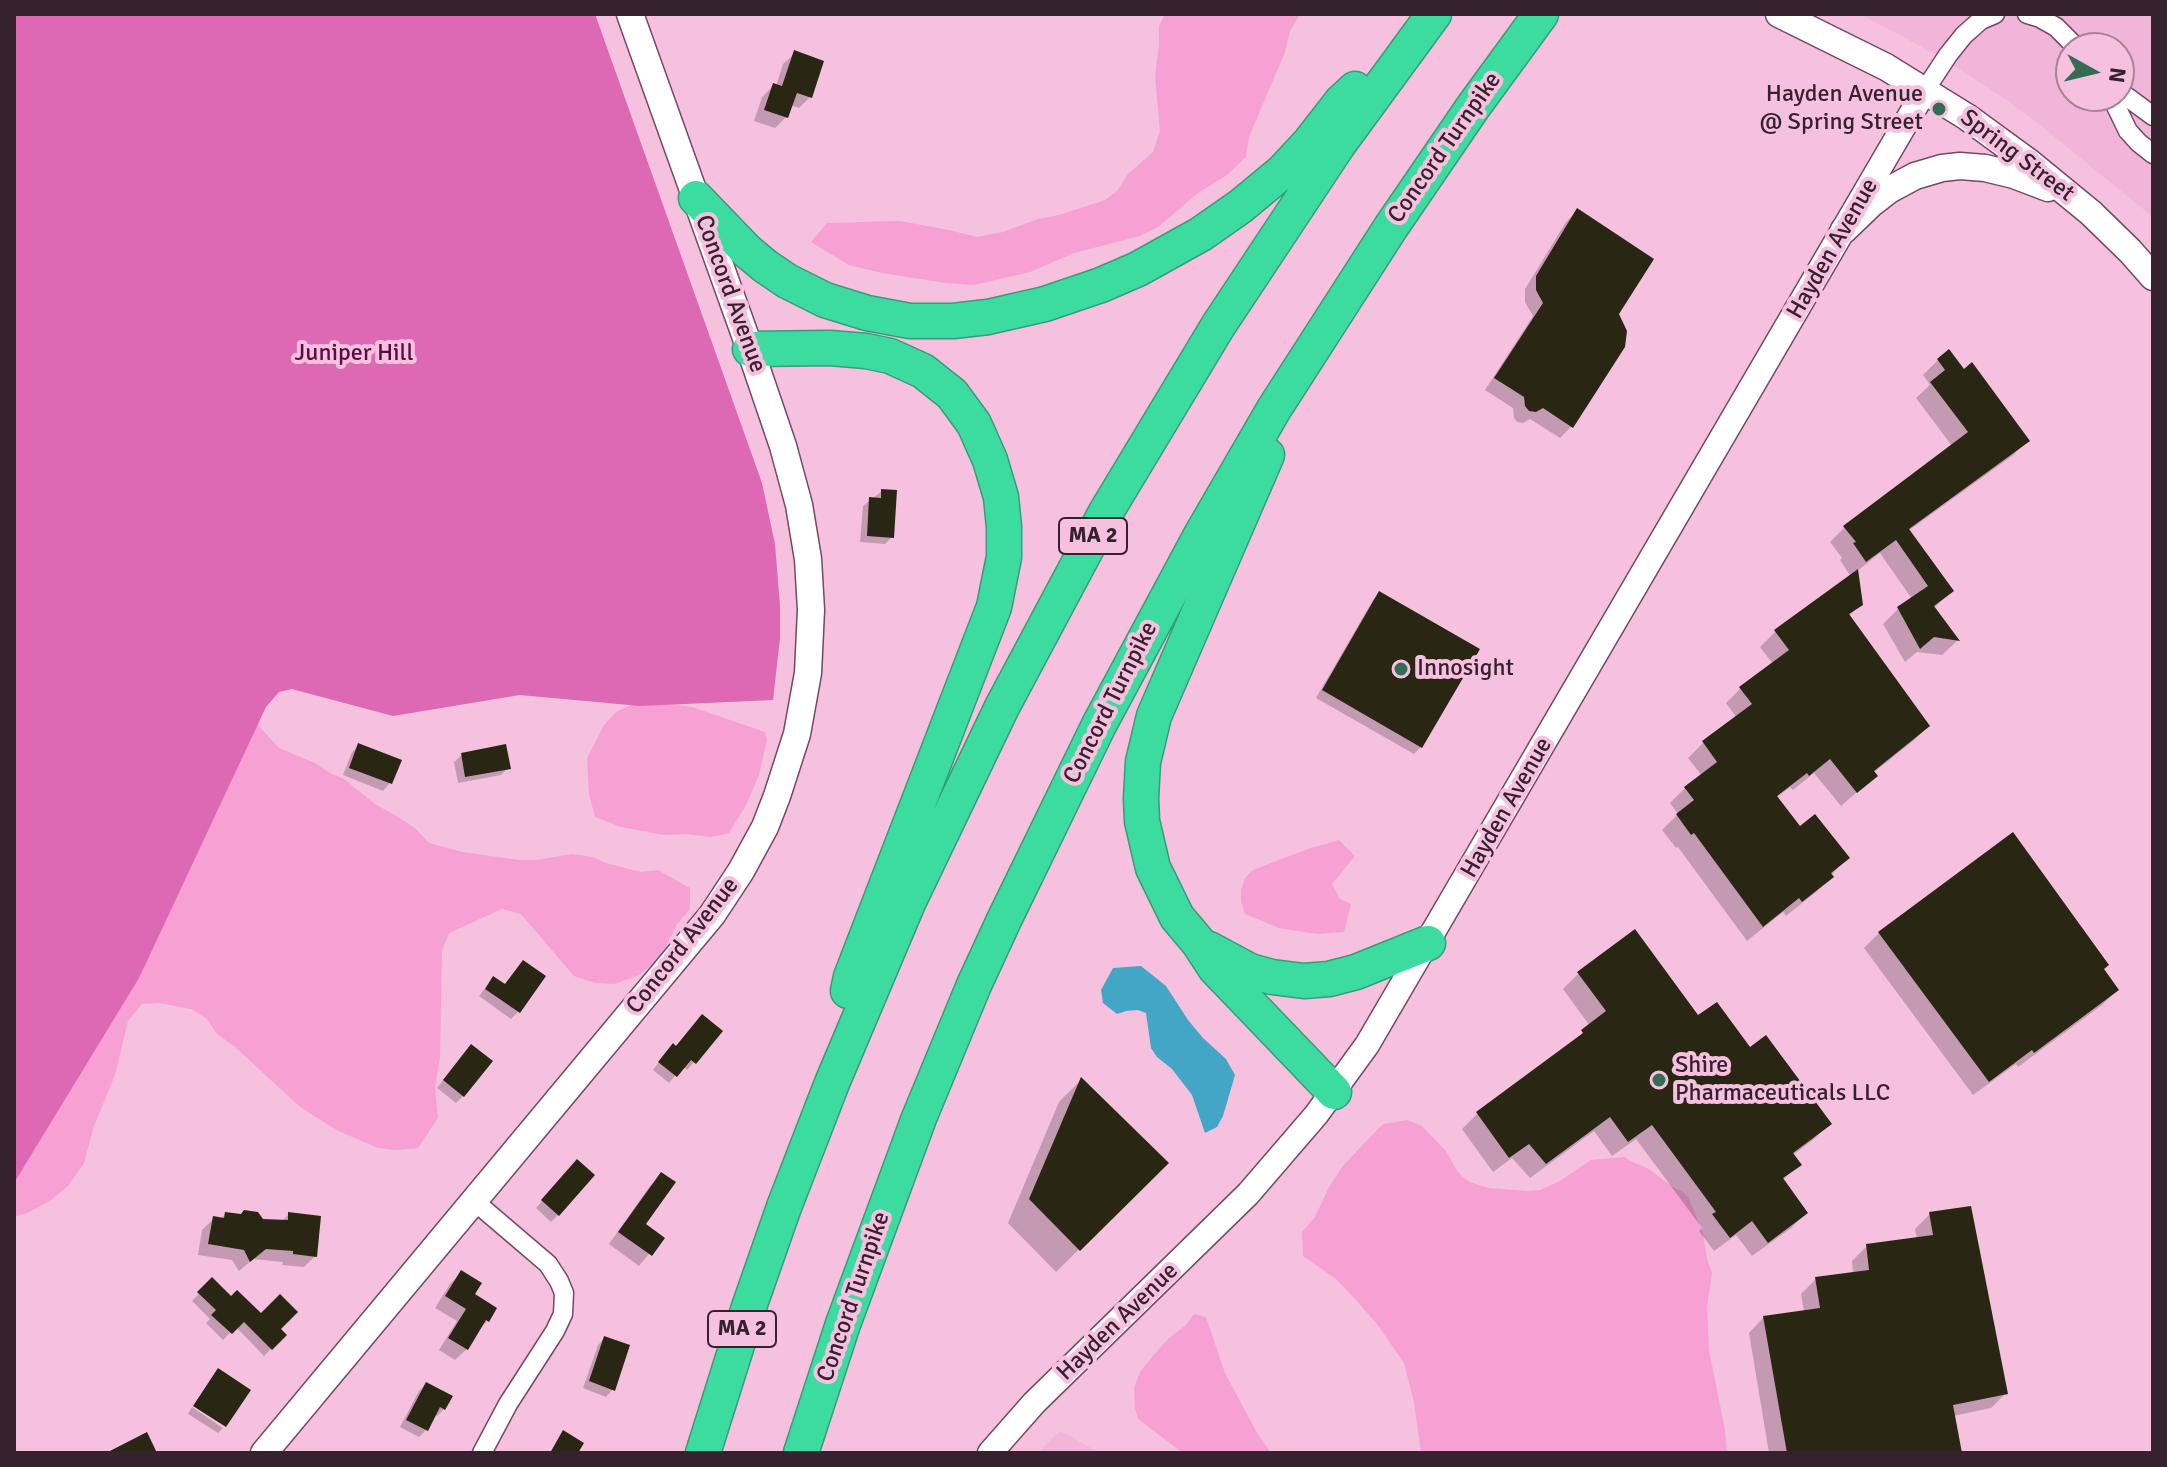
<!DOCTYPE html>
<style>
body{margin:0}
#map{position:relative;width:2167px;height:1467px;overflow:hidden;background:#f5c1df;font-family:Signika,sans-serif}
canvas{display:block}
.frame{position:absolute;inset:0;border:16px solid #36222e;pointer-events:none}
.north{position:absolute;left:2055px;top:32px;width:80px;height:80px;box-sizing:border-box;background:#f5c1df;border:2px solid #a98198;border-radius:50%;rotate:98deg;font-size:22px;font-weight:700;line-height:32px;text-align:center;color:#36222e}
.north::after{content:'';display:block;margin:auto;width:28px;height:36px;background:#356d54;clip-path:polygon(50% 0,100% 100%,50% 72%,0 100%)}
</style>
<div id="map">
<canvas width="2167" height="1467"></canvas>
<div class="frame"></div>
<div class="north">N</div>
</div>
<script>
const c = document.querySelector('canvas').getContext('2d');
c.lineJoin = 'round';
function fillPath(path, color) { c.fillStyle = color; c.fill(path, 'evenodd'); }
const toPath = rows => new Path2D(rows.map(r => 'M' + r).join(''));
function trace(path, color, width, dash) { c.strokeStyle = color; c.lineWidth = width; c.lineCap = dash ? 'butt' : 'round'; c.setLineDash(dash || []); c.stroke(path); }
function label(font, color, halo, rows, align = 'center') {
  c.font = font + ' Signika,sans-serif'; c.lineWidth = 8; c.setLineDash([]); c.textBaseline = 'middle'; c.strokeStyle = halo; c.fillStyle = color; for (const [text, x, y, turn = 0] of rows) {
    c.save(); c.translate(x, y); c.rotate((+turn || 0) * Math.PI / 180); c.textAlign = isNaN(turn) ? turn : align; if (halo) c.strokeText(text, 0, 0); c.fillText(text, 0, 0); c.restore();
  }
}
fillPath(toPath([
 [1860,14,2153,14,2153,217,2035,121,2001,96,1937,55],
 [2071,48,2119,48,2119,96,2071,96],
 [1060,1431,1100,1453,1037,1453]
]), '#f0b5d8');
fillPath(toPath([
 [1165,14,1300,14,1290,31,1285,52,1249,137,1246,157,1227,175,1198,193,1158,227,1140,236,1074,253,1030,272,974,285,946,283,882,273,849,265,811,242,827,223,900,221,949,230,977,237,1003,232,1038,219,1059,215,1105,200,1117,191,1128,174,1153,152,1160,131,1155,76,1159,46,1159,26],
 [653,702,692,707,765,732,767,740,759,775,746,805,729,833,711,837,685,834,664,835,621,827,595,817,589,794,587,758,604,725,616,712,633,704],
 [14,721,257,724,279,748,315,763,330,773,344,779,375,804,400,818,416,829,429,843,462,852,519,860,536,860,572,854,593,857,606,863,641,872,658,870,690,888,690,909,677,924,661,957,639,975,615,984,596,983,574,976,521,914,502,909,449,933,442,951,440,1058,435,1087,438,1118,418,1148,396,1150,378,1148,336,1130,299,1106,234,1046,217,1034,207,1019,191,1009,160,1003,142,1004,128,1021,115,1075,94,1126,84,1163,68,1186,50,1201,27,1213,14,1217],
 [1339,840,1355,856,1332,884,1340,899,1351,904,1344,932,1317,934,1279,928,1245,914,1241,901,1241,890,1245,878,1253,870,1308,849],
 [1407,1120,1422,1126,1446,1151,1457,1171,1463,1177,1470,1182,1488,1188,1527,1191,1540,1190,1560,1181,1591,1160,1625,1157,1630,1161,1647,1168,1673,1187,1683,1192,1688,1197,1703,1233,1707,1259,1712,1273,1707,1307,1709,1350,1725,1430,1727,1453,1421,1453,1414,1402,1404,1363,1377,1324,1355,1299,1336,1279,1303,1256,1302,1232,1315,1217,1329,1187,1342,1167,1372,1135,1383,1124],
 [1194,1314,1206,1317,1225,1373,1257,1433,1271,1453,1183,1453,1138,1419,1135,1408,1134,1388,1140,1372,1152,1357,1168,1339,1186,1325]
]), '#f6a0d4');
fillPath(toPath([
 [14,14,595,14,762,483,775,544,780,606,780,638,773,700,640,706,520,695,393,716,292,689,279,692,266,707,139,978,14,1183]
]), '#dd68b4');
fillPath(toPath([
 [1141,966,1166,986,1188,1020,1203,1038,1226,1059,1235,1075,1223,1116,1217,1127,1205,1133,1192,1095,1172,1069,1157,1057,1151,1048,1146,1013,1138,1010,1126,1011,1117,1014,1103,1003,1101,990,1113,968]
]), '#44a6c6');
fillPath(toPath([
 [795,53,810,97,799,108,790,105,786,117,775,128,754,121,762,97,773,86,776,86,783,64],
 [1577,211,1617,314,1623,346,1571,427,1560,438,1530,419,1523,423,1517,422,1514,418,1513,408,1485,390,1533,316,1525,302,1525,289,1566,222],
 [1938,360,2027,441,2012,456,1908,531,1951,591,1934,608,1957,641,1942,655,1917,652,1905,662,1883,624,1898,609,1912,599,1880,553,1856,572,1861,604,1848,617,1928,726,1913,741,1873,773,1875,776,1841,806,1814,773,1793,790,1790,787,1776,798,1800,828,1847,858,1816,892,1786,916,1783,912,1747,941,1678,847,1676,848,1662,830,1678,814,1670,803,1685,788,1702,776,1688,758,1703,743,1737,718,1726,703,1741,688,1773,664,1760,647,1775,632,1851,577,1840,560,1842,558,1830,542,1845,527,1952,446,1916,398,1930,385,1923,375],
 [882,491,892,537,885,544,860,542,863,506],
 [1380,593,1421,747,1414,754,1316,698,1373,600],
 [359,745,390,783,383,791,343,775,352,752],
 [462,755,508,768,501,775,458,783,454,762],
 [1634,932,1698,1018,1750,1050,1829,1124,1814,1139,1793,1155,1799,1164,1782,1181,1806,1213,1791,1228,1752,1256,1736,1235,1714,1251,1699,1231,1702,1228,1636,1139,1612,1156,1594,1131,1530,1178,1512,1158,1493,1172,1462,1129,1477,1114,1568,1047,1590,1026,1563,989,1578,974],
 [1879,933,2102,970,2117,990,2102,1005,2018,1067,2016,1064,1973,1095,1864,948],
 [523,962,518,1012,511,1019,479,996,493,978,504,986],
 [721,1031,687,1070,683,1066,669,1083,653,1070,666,1053],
 [465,1053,463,1096,456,1103,437,1088],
 [1081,1080,1166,1163,1056,1272,1008,1223,1059,1102],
 [570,1169,558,1215,551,1222,536,1208],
 [662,1175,643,1225,662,1238,639,1266,609,1244,650,1186],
 [226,1214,262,1221,282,1221,289,1214,315,1256,304,1267,282,1265,283,1262,253,1259,239,1271,232,1260,198,1255,202,1230,214,1218,220,1219],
 [1930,1214,2006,1393,1991,1408,1953,1416,1960,1453,1769,1453,1749,1333,1764,1317,1804,1312,1801,1294,1816,1279,1853,1274,1852,1261,1867,1246,1917,1239,1915,1229],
 [461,1273,487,1321,477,1331,467,1349,455,1360,439,1350,457,1321,435,1308,450,1284],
 [212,1280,231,1299,261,1316,284,1335,264,1356,236,1327,223,1340,206,1323,210,1319,192,1301],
 [605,1338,613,1389,606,1397,583,1388,598,1345],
 [426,1384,444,1409,437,1416,434,1415,426,1430,419,1437,400,1427,419,1391],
 [192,1407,223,1428,218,1433,188,1414]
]), '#0003');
fillPath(toPath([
 [794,50,824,61,812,98,797,93,788,118,764,110,773,83,782,86],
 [1577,208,1654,259,1619,314,1627,331,1625,347,1573,428,1543,408,1536,412,1529,411,1525,406,1524,397,1494,378,1543,303,1536,290,1536,276],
 [1949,349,1964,369,1972,362,2030,441,1909,529,1954,591,1934,606,1960,641,1934,637,1920,649,1897,607,1928,586,1896,540,1866,562,1853,543,1856,542,1843,526,1968,432,1930,382,1945,370,1937,359],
 [881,489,897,490,894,538,867,536,869,497,881,498],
 [1858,569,1863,605,1849,614,1930,726,1874,771,1878,776,1857,793,1830,759,1809,776,1807,773,1777,796,1800,826,1815,814,1850,858,1831,873,1834,877,1802,902,1799,898,1763,927,1694,833,1691,835,1676,814,1694,800,1684,787,1717,762,1702,741,1752,704,1739,687,1789,650,1774,630],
 [1379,591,1480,649,1422,748,1322,690],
 [358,743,402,760,392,784,349,768],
 [506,744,511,769,465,777,461,753],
 [2013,832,2109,965,2104,969,2119,990,2034,1053,2032,1050,1989,1082,1878,932],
 [1635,929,1698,1015,1717,1002,1750,1047,1766,1035,1832,1124,1793,1153,1802,1165,1783,1178,1808,1213,1768,1243,1752,1221,1730,1238,1712,1214,1716,1212,1652,1125,1628,1142,1610,1117,1546,1164,1529,1144,1509,1158,1476,1112,1583,1033,1581,1030,1606,1011,1577,972],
 [523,960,546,976,520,1013,485,989,493,976,505,984],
 [702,1014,723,1031,696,1064,691,1060,677,1077,658,1062,673,1043,676,1046],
 [471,1044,493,1061,464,1097,443,1080],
 [1081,1077,1169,1163,1080,1251,1029,1199],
 [577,1159,595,1175,559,1216,541,1200],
 [661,1172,676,1182,646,1224,665,1238,652,1256,618,1232],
 [1971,1206,2008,1394,1953,1405,1962,1453,1787,1453,1763,1316,1820,1308,1815,1277,1869,1270,1866,1244,1933,1235,1929,1212],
 [244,1210,258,1212,263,1219,288,1220,288,1212,321,1216,317,1257,293,1254,293,1251,266,1249,250,1262,244,1250,208,1244,213,1216,224,1218,225,1212,241,1214],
 [461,1270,482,1283,475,1294,497,1308,489,1322,486,1320,468,1350,448,1338,466,1309,445,1296],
 [212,1277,231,1296,237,1290,261,1313,280,1294,298,1312,281,1329,287,1335,272,1350,244,1322,232,1334,211,1315,216,1310,197,1292],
 [604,1336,630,1345,615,1391,589,1381],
 [218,1368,251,1390,226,1427,193,1406],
 [426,1382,453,1396,445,1410,440,1407,428,1431,406,1420],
 [563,1430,584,1443,578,1453,550,1453],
 [147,1432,157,1453,106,1453]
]), '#292713');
const minor = toPath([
 [2027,14,2040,18,2056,27,2077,48],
 [1925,90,1948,55,1964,35,1981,20,1995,14],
 [2119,91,2153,116],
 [2111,96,2128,131,2139,143,2153,154],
 [473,1200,548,1264,559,1281,564,1293,563,1314,555,1331,508,1404,482,1453]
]);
const tertiary = toPath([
 [990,1453,1034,1403,1248,1194,1316,1115,1367,1045,1925,90]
]);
const secondary = toPath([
 [1779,14,1886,67,1967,117,2030,163,2091,213,2130,251,2153,277],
 [1844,230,1871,204,1889,190,1915,176,1942,168,1960,166,1985,168,2014,175,2048,188],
 [264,1453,712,915,741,871,765,827,777,796,797,734,808,673,811,610,808,559,799,505,783,446,750,349,630,14]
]);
const motorway = toPath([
 [696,198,747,251,765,266,787,281,825,300,867,313,910,321,953,321,988,317,1045,304,1101,285,1138,269,1201,234,1241,206,1282,172,1310,142,1342,101,1355,89],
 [750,349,830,348,866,351,890,356,923,371,952,394,974,424,990,460,1001,497,1004,527,1004,557,994,607,851,977,848,991],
 [1267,455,1154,716,1143,762,1141,798,1142,821,1153,868,1177,917,1198,942,1215,968,1334,1092],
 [1209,949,1250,971,1272,977,1304,981,1329,979,1356,972,1428,943],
 [703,1453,749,1307,784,1207,832,1083,908,903,1002,707,1106,512,1218,326,1338,145,1434,14],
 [801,1453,843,1324,919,1118,974,985,1004,920,1099,725,1201,535,1274,409,1391,227,1473,107,1541,14]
]);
trace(minor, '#754864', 21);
trace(tertiary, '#754864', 27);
trace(secondary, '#754864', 29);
trace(motorway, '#3a9b78', 37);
trace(minor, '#fff', 18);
trace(tertiary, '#fff', 24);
trace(secondary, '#fff', 26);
trace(motorway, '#3cdca0', 34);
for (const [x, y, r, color] of [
 [1939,109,8,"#356d54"],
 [1401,669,8,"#356d54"],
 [1659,1080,8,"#356d54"]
]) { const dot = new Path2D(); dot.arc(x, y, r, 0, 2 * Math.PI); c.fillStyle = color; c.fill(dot); trace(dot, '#f5c1df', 3); }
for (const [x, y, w] of [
 [1093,536,68],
 [742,1329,68]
]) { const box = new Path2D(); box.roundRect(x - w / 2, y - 18, w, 36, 6); c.fillStyle = '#f5c1df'; c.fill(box); trace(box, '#36222e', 2); }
label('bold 22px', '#36222e', null, [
 ["MA 2",1093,536],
 ["MA 2",742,1329]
]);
label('24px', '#36222e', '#f5c1df', [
 ["Hayden Avenue",1923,95,"right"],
 ["@ Spring Street",1923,123,"right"],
 ["Innosight",1417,669],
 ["Shire",1675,1066],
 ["Pharmaceuticals LLC",1675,1094]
], 'left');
label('24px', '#36222e', '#f5c1df', [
 ["Concord Turnpike",1445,148,-55],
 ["Spring Street",2017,156,37],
 ["Hayden Avenue",1833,249,-60],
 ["Concord Avenue",730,294,70],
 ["Concord Turnpike",1111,703,-63],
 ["Hayden Avenue",1507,808,-60],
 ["Concord Avenue",683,946,-52],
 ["Concord Turnpike",854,1297,-71],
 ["Hayden Avenue",1118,1322,-44]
]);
label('24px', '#570d41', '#f5c1df', [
 ["Juniper Hill",354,354]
]);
</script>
